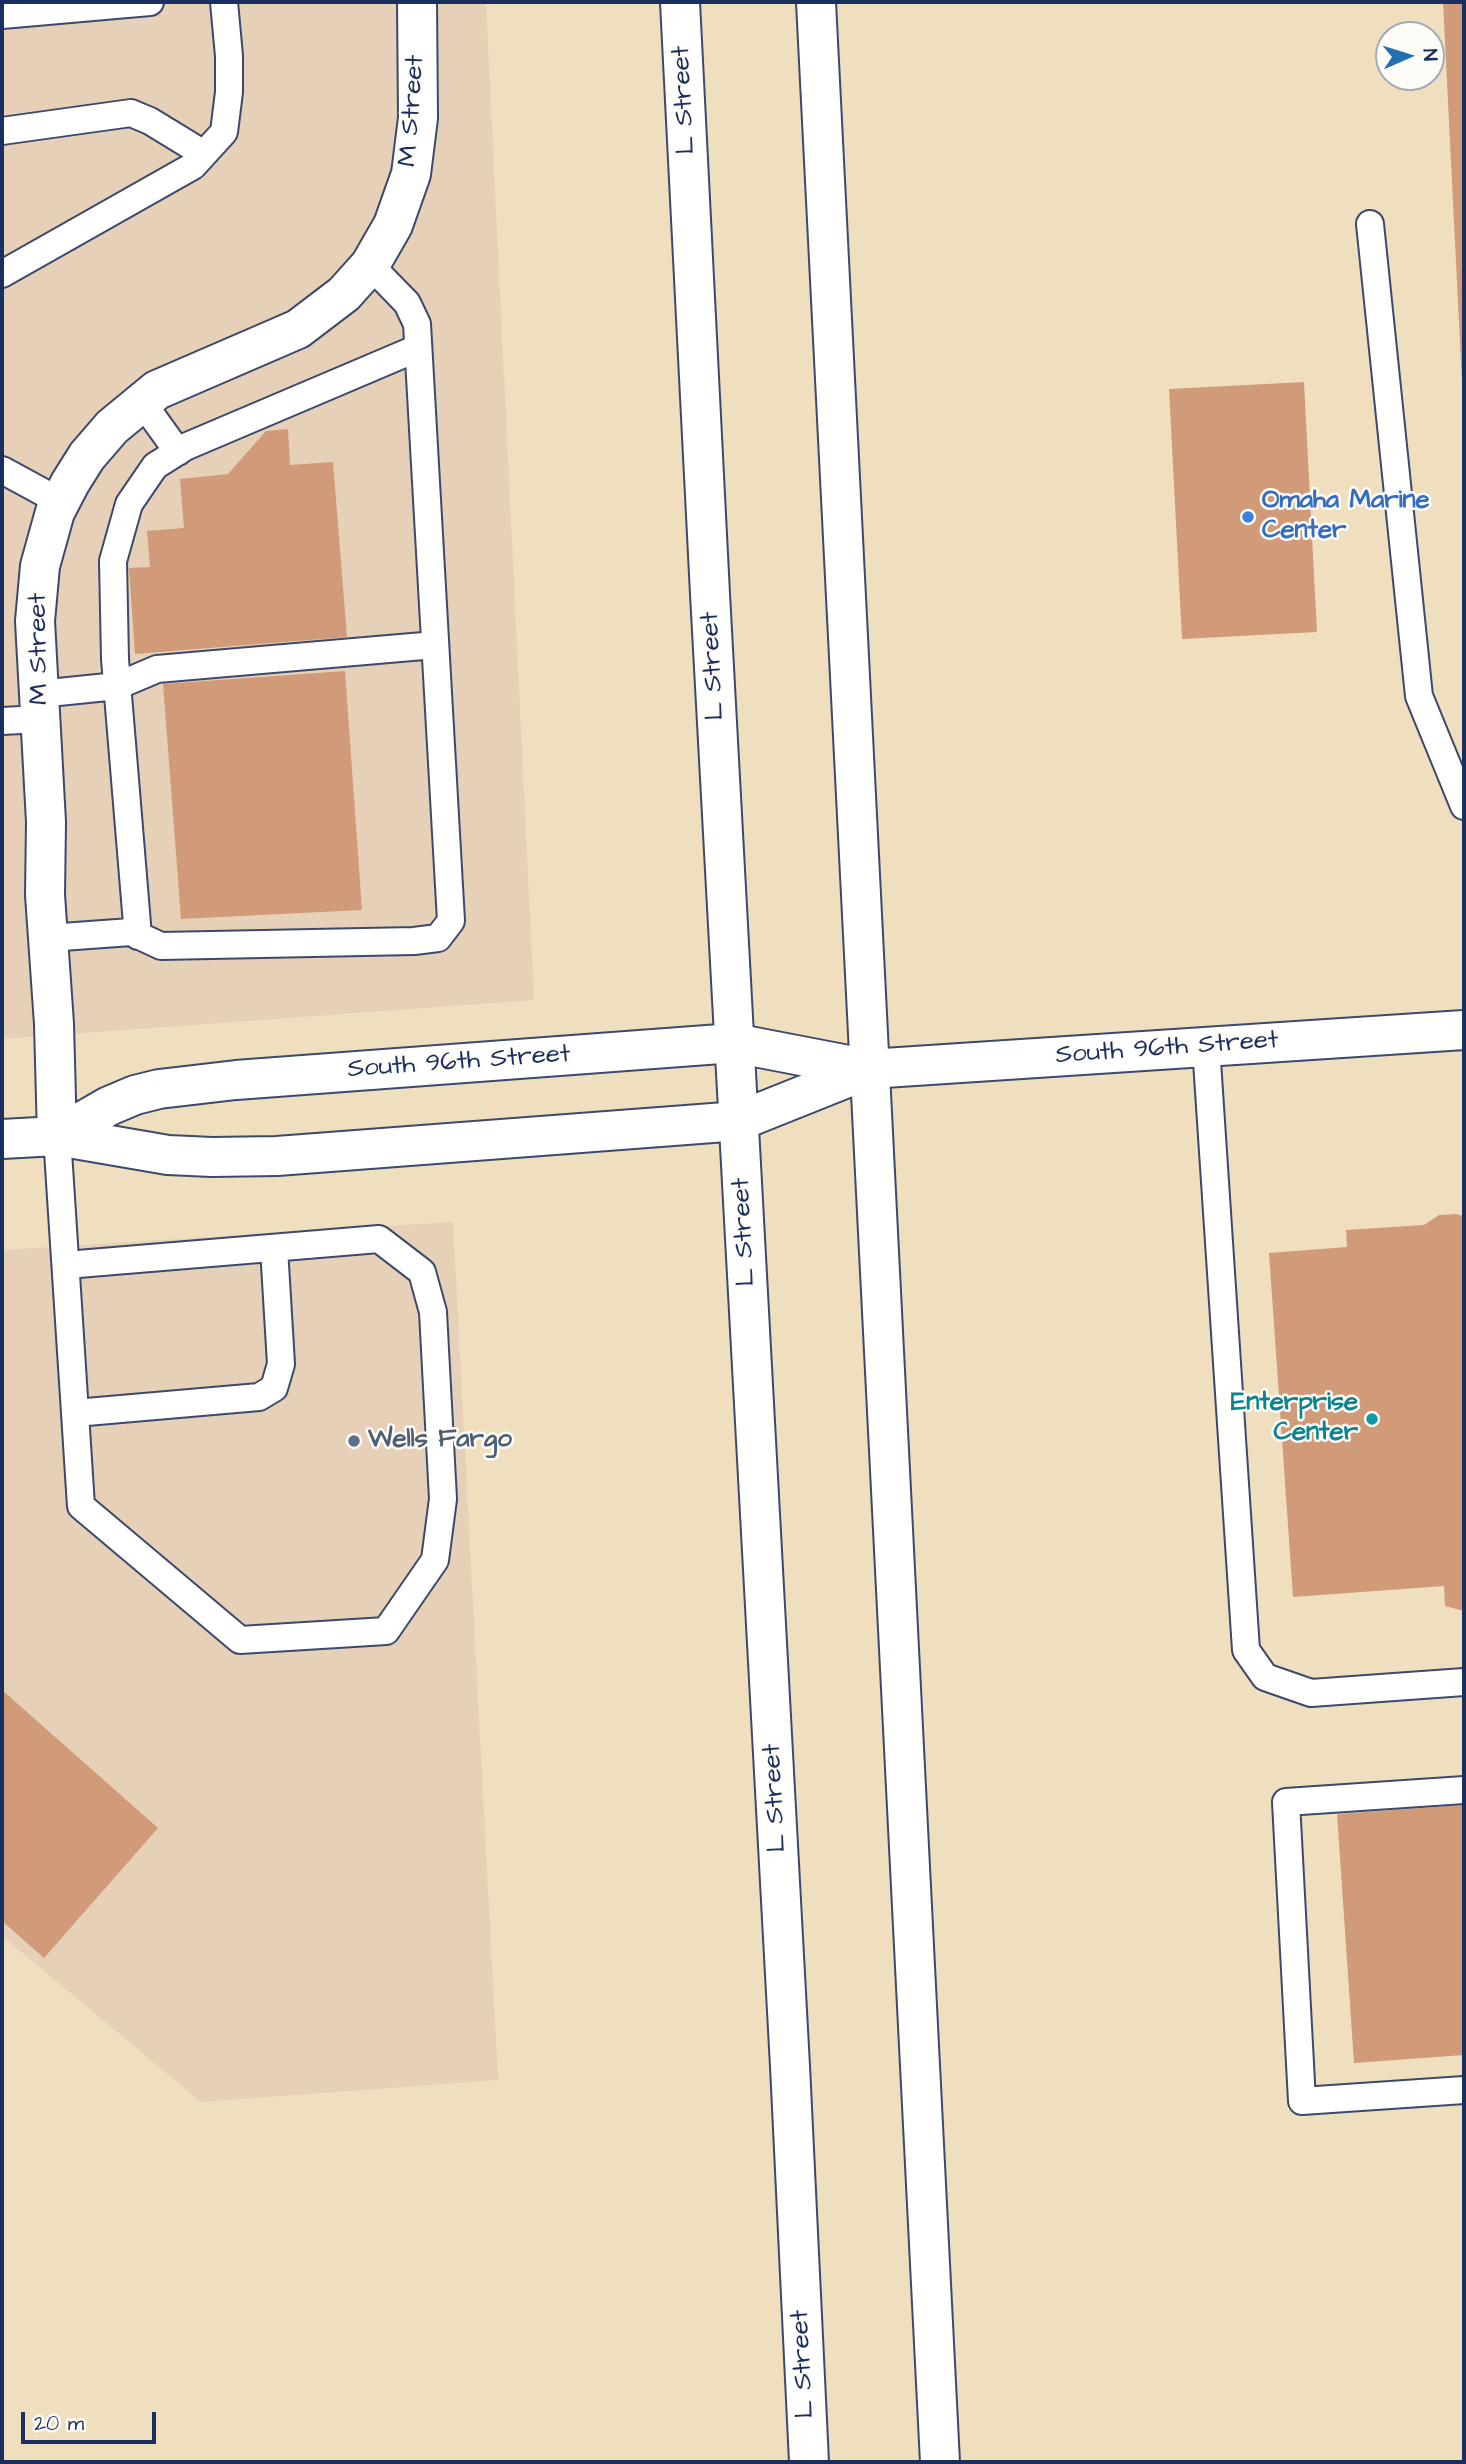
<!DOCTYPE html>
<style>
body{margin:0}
#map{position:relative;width:1466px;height:2464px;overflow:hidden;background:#f0dfbf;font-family:"Architects Daughter",sans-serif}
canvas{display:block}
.frame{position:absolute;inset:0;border:4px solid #1b2f5e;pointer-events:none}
.north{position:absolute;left:1375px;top:21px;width:70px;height:70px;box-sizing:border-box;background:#fdfcf7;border:2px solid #a3aaba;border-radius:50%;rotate:87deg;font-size:19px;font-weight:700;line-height:28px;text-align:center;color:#1b2f5e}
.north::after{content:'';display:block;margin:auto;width:24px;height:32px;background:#1f6fb2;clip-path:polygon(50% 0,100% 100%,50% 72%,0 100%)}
.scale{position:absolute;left:21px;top:2412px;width:135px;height:32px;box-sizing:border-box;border:4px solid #1b2f5e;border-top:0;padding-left:9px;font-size:21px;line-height:24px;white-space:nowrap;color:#1b2f5e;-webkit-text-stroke:5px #fdfcf7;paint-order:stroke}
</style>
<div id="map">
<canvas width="1466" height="2464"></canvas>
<div class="frame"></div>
<div class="north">N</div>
<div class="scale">20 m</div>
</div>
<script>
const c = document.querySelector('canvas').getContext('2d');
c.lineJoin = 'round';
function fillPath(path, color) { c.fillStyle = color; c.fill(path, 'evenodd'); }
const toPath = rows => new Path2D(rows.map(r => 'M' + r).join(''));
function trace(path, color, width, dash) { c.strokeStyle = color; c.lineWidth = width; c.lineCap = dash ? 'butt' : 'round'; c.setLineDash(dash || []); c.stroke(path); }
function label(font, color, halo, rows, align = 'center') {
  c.font = font + ' "Architects Daughter",sans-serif'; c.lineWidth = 5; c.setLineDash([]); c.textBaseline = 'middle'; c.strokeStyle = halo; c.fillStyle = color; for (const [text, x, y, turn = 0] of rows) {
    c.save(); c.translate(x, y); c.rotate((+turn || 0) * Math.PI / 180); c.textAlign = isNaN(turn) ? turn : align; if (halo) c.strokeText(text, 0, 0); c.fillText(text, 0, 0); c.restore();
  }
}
fillPath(toPath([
 [2,2,486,2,534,1000,2,1039],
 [453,1222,498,2080,201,2102,2,1936,2,1250]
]), '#e6d0b7');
fillPath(toPath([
 [1443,2,1464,2,1464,382,1462,382],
 [1304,382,1317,632,1182,639,1169,389],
 [288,429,290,465,333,462,347,637,135,654,129,568,150,567,147,531,184,528,180,479,228,474,266,431],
 [345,671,362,910,181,919,163,684],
 [1456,1214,1464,1216,1464,1611,1445,1606,1444,1586,1293,1597,1269,1253,1347,1247,1346,1230,1424,1225,1439,1215],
 [2,1690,158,1828,44,1958,2,1921],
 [1464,1805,1464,2055,1354,2063,1337,1814]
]), '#d19b79');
const lane = toPath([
 [2,15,150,2],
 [2,131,131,113,150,121,204,154],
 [1370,224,1419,696,1464,806],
 [2,274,193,166,224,132,229,92,229,56,224,2],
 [142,402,178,452],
 [2,470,61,502],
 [39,694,117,686,157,669,435,645],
 [2,721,41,719],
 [138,936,115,659,113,561,129,504,155,466,185,447,418,348],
 [48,938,131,932,161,946,414,941,438,938,451,921,417,324,407,303,370,265],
 [1206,1046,1246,1650,1265,1677,1311,1693,1464,1682],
 [57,1136,75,1413,81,1506,240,1640,386,1631,435,1560,443,1499,433,1312,422,1272,379,1239,66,1265],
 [75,1413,259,1397,274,1388,281,1364,274,1248],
 [1464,1790,1286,1802,1302,2101,1464,2090]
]);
const street = toPath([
 [57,1136,54,1024,45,895,46,822,35,621,40,566,55,512,70,483,87,456,112,427,157,390,298,329,344,294,370,265,393,225,411,174,418,118,417,2]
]);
const secondary = toPath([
 [57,1136,109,1106,135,1095,159,1089,236,1080,734,1043,869,1069,1464,1030],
 [2,1139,57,1136,168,1155,212,1157,277,1156,739,1121,869,1069]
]);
const primary = toPath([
 [680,2,710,594,790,2066,809,2462],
 [816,2,940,2462]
]);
trace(lane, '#3b496d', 30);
trace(street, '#3b496d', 42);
trace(secondary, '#3b496d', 42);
trace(primary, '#3b496d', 42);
trace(lane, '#fff', 26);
trace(street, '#fff', 38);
trace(secondary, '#fff', 38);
trace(primary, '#fff', 38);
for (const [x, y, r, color] of [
 [1248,517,7,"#3f7fe0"],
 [1372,1419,7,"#0f9aa8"],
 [354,1441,7,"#5c6f8a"]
]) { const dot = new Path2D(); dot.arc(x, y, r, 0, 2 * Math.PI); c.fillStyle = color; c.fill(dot); trace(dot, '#fdfcf7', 2.5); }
label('26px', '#1b2f5e', '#fdfcf7', [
 ["L Street",685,100,-93],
 ["M Street",413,111,-86],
 ["M Street",40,649,-91],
 ["L Street",714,666,-93],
 ["South 96th Street",1167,1049,-4],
 ["South 96th Street",459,1063,-4],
 ["L Street",745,1232,-93],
 ["L Street",776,1798,-93],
 ["L Street",804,2364,-93]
]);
label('bold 26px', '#366cbe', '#fdfcf7', [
 ["Omaha Marine",1262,502],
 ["Center",1262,532]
], 'left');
label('bold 26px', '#0d838f', '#fdfcf7', [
 ["Enterprise",1358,1404],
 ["Center",1358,1434]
], 'right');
label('bold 26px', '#4e5e75', '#fdfcf7', [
 ["Wells Fargo",368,1441]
], 'left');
</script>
